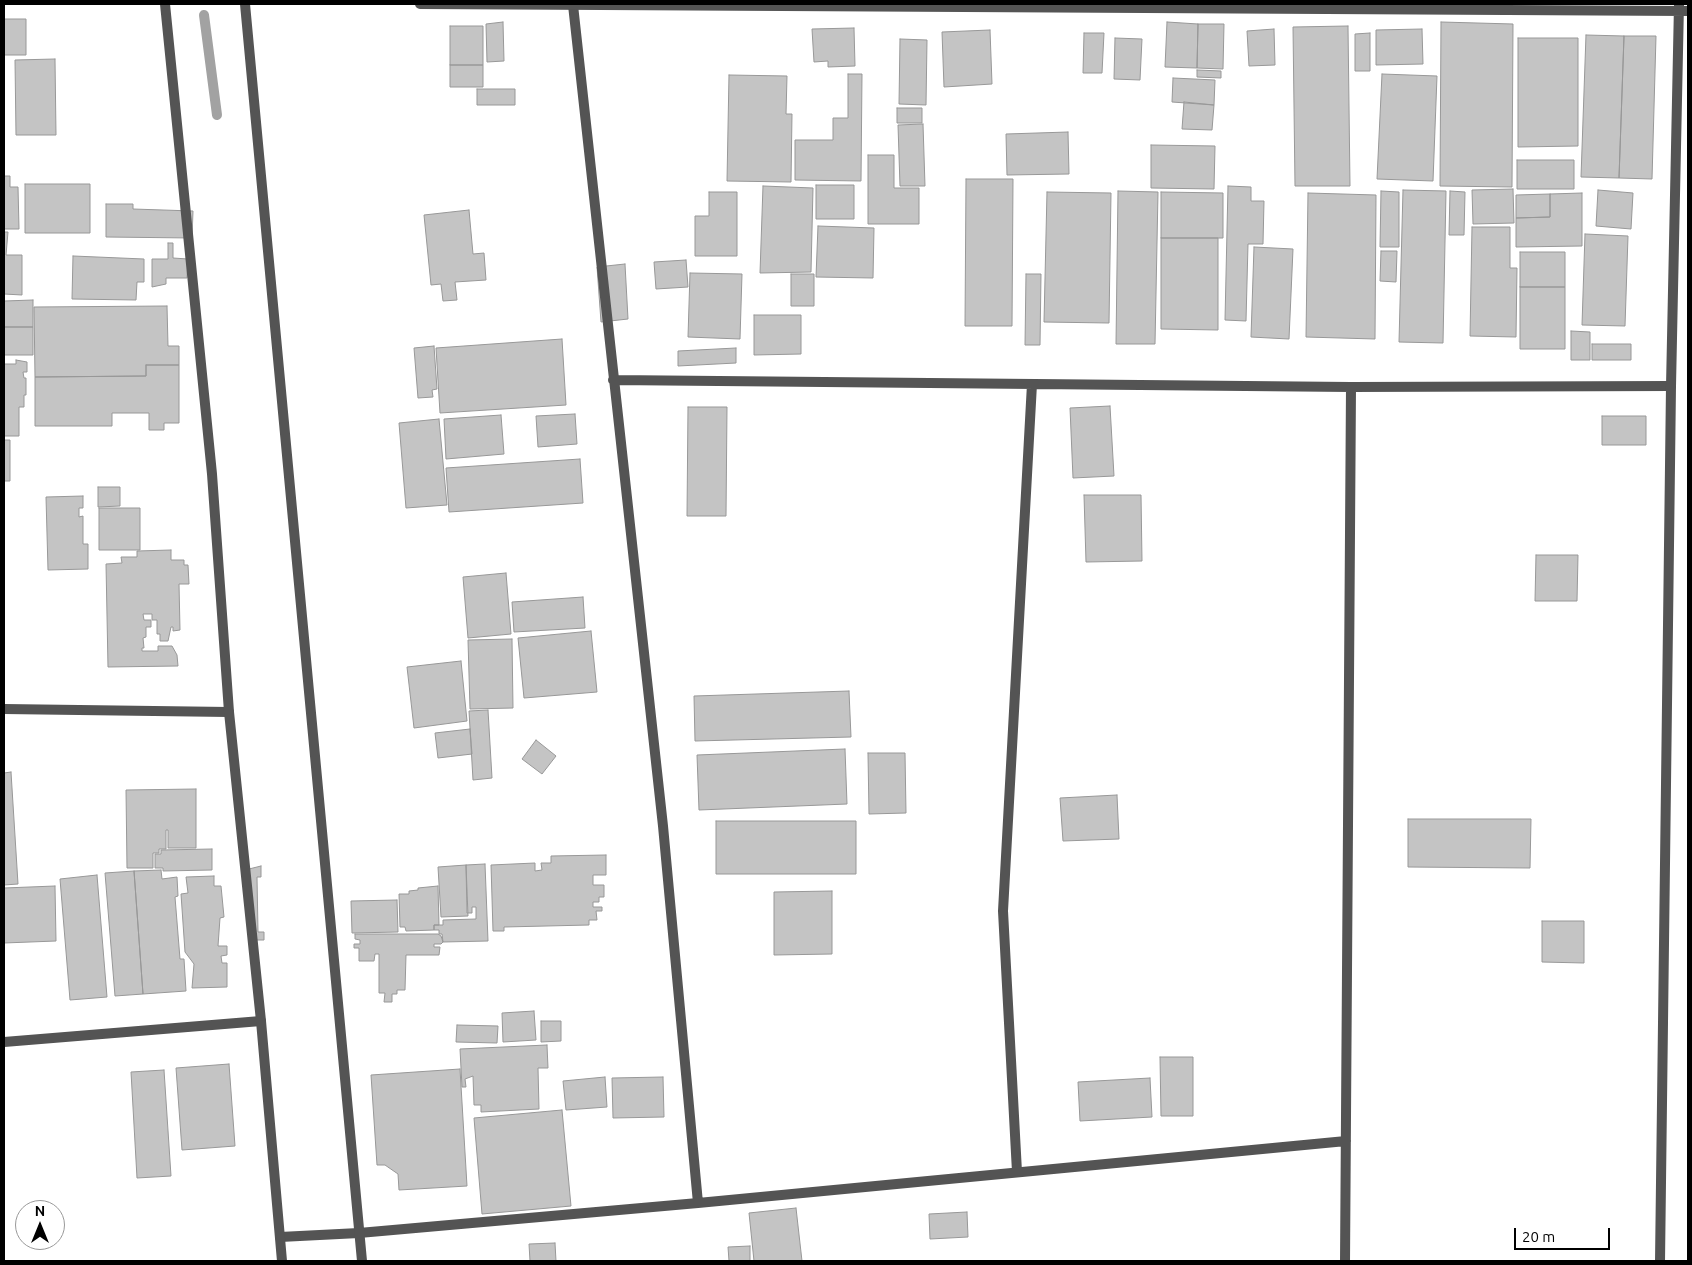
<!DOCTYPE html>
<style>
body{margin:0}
#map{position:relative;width:1692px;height:1265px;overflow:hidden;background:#fff;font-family:Ubuntu,sans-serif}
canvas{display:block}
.frame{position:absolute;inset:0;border:5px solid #000;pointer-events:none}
.north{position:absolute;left:15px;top:1200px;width:50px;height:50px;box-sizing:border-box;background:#fff;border:1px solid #999;border-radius:50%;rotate:0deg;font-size:14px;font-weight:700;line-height:20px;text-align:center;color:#000}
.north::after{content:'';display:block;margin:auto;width:18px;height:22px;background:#000;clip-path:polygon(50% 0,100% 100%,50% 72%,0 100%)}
.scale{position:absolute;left:1514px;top:1228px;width:96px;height:22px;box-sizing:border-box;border:2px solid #000;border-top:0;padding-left:6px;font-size:15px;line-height:18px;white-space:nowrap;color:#000;-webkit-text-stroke:4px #fff;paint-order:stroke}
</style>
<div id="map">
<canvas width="1692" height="1265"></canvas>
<div class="frame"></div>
<div class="north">N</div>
<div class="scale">20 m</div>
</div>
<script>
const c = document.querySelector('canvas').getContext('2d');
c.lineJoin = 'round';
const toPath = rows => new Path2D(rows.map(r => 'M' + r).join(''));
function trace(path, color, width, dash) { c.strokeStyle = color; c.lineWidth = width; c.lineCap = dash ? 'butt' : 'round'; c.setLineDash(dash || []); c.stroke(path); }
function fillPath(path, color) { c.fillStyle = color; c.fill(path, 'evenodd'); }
trace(toPath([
 [204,15,217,115]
]), '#a2a2a2', 10);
const building = toPath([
 [4,19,26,19,26,55,4,55,4,19],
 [503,22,504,61,487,62,486,24,503,22],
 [1167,22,1198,24,1197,68,1165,67,1167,22],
 [1441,22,1513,24,1512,187,1440,186,1441,22],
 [1198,24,1224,24,1223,69,1197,68,1198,24],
 [450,26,483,26,483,65,450,65,450,26],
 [1348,26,1350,186,1295,186,1293,27,1348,26],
 [854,28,855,66,828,67,828,61,814,62,812,29,854,28],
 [1274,29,1275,65,1249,66,1247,31,1274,29],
 [1422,29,1423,64,1376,65,1376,30,1422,29],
 [990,30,992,84,944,87,942,32,990,30],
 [1084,33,1104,33,1102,73,1083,73,1084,33],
 [1370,33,1370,71,1355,71,1355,34,1370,33],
 [1586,35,1624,36,1619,178,1581,177,1586,35],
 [1624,36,1656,36,1652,179,1619,178,1624,36],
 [1115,38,1142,39,1140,80,1114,79,1115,38],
 [1518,38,1578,38,1578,146,1518,147,1518,38],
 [900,39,927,40,926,105,899,104,900,39],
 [55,59,56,135,16,135,15,60,55,59],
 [450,65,483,65,483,87,450,87,450,65],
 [1197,70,1221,71,1221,78,1197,77,1197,70],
 [848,74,862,74,861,181,795,180,795,140,833,140,833,118,848,118,848,74],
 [1382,74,1437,76,1433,181,1377,179,1382,74],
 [729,75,787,76,786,114,792,114,791,182,727,181,729,75],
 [1173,78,1215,80,1214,105,1172,102,1173,78],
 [477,89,515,89,515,105,477,105,477,89],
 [1184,102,1214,105,1212,130,1182,129,1184,102],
 [897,108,922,108,922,123,897,123,897,108],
 [923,124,925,186,900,186,898,125,923,124],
 [1068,132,1069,174,1007,175,1006,134,1068,132],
 [1151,145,1215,146,1214,189,1151,188,1151,145],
 [868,155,894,155,894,188,919,188,919,224,868,224,868,155],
 [1517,160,1574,160,1574,189,1517,189,1517,160],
 [4,176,10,176,10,187,18,187,19,229,4,229,4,176],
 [966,179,1013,179,1012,326,965,326,966,179],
 [25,184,90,184,90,233,25,233,25,184],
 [816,185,854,185,854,219,816,219,816,185],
 [763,186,813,188,811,272,760,273,763,186],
 [1228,186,1251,187,1251,201,1264,201,1263,244,1248,244,1246,321,1225,320,1228,186],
 [1513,189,1514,223,1473,224,1472,190,1513,189],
 [1403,190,1446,191,1443,343,1399,342,1403,190],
 [1598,190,1633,193,1631,229,1596,226,1598,190],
 [1118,191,1158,192,1155,344,1116,344,1118,191],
 [1381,191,1399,192,1399,247,1380,247,1381,191],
 [1450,191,1465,192,1464,235,1449,235,1450,191],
 [709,192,737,192,737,256,695,256,695,216,709,216,709,192],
 [1047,192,1111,193,1109,323,1044,322,1047,192],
 [1161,192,1223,193,1223,238,1161,238,1161,192],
 [1308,193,1376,195,1375,339,1306,337,1308,193],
 [1582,193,1582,246,1516,247,1516,218,1550,217,1550,194,1582,193],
 [1550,194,1550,217,1516,218,1516,195,1550,194],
 [106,204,133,204,133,209,193,211,192,238,106,237,106,204],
 [469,210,473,254,484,253,486,280,455,282,457,300,443,301,441,284,431,285,424,215,469,210],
 [818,226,874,228,873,278,816,277,818,226],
 [1472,227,1510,227,1510,268,1517,268,1516,337,1470,336,1472,227],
 [4,232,8,232,6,255,22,255,22,295,4,294,4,232],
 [1585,234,1628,236,1625,326,1582,325,1585,234],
 [1161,238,1218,238,1218,330,1161,329,1161,238],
 [168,243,173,243,173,258,188,259,187,278,166,278,166,284,152,287,152,259,168,259,168,243],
 [1254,247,1293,249,1289,339,1251,337,1254,247],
 [1381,251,1397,251,1396,282,1380,281,1381,251],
 [1520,252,1565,252,1565,287,1520,287,1520,252],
 [73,256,144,259,144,282,137,282,136,300,72,299,73,256],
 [686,260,688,287,656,289,654,262,686,260],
 [625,264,628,319,601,322,597,267,625,264],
 [690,273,742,274,740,339,688,337,690,273],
 [791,274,814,274,814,306,791,306,791,274],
 [1026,274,1041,274,1040,345,1025,345,1026,274],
 [1520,287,1565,287,1565,349,1520,349,1520,287],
 [33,300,33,327,4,327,4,301,33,300],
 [167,306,168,346,179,346,179,365,146,365,146,376,35,377,34,307,167,306],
 [754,315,801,315,801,354,754,355,754,315],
 [4,327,33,327,33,355,4,355,4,327],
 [1571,331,1590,332,1590,360,1571,360,1571,331],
 [562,339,566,405,440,413,436,348,562,339],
 [1592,344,1631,344,1631,360,1592,360,1592,344],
 [434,346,437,389,432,390,433,397,418,398,414,348,434,346],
 [736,348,736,363,678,366,678,351,736,348],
 [16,360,27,362,27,372,23,372,24,378,26,378,26,395,24,395,24,407,19,407,19,436,4,436,4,364,16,364,16,360],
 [146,365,179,365,179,423,164,423,164,430,149,430,149,413,112,413,112,426,35,426,35,377,146,376,146,365],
 [1110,406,1114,476,1073,478,1070,408,1110,406],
 [688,407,727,407,726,516,687,516,688,407],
 [575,414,577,444,538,447,536,416,575,414],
 [501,415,504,454,446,459,444,419,501,415],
 [1602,416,1646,416,1646,445,1602,445,1602,416],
 [439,419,447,505,406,508,399,423,439,419],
 [4,440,10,440,10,481,4,481,4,440],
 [580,459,583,503,449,512,446,468,580,459],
 [98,487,120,487,120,506,98,507,98,487],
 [1084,495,1141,495,1142,561,1086,562,1084,495],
 [83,496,83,508,79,508,79,517,83,516,83,544,88,544,88,569,48,570,46,497,83,496],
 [99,508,140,508,140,550,99,550,99,508],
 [171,550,171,560,184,560,184,565,188,565,189,584,179,584,180,630,173,631,173,627,171,627,168,641,160,641,160,634,157,634,157,620,152,620,152,614,143,614,144,620,151,620,151,627,146,627,146,637,143,638,144,648,142,648,142,651,158,651,158,646,172,646,177,655,178,666,108,667,106,564,122,563,121,557,137,557,137,551,171,550],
 [1536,555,1578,555,1577,601,1535,601,1536,555],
 [506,573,511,634,468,638,463,577,506,573],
 [583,597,585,628,514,632,512,602,583,597],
 [591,631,597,692,524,698,518,638,591,631],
 [512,639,513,708,470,709,468,640,512,639],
 [461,661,467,721,414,728,407,667,461,661],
 [849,691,851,737,695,741,694,696,849,691],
 [488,710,492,778,473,780,469,711,488,710],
 [470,729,472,754,438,758,435,733,470,729],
 [536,740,556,756,542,774,522,759,536,740],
 [845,749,847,804,699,810,697,755,845,749],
 [868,753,905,753,906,813,869,814,868,753],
 [11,772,18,884,4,885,4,773,11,772],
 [196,789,196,848,168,848,168,830,166,830,166,849,159,849,159,853,153,853,153,868,127,868,126,790,196,789],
 [1117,795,1119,839,1063,841,1060,798,1117,795],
 [1408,819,1531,819,1530,868,1408,867,1408,819],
 [716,821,856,821,856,874,716,874,716,821],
 [212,849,212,870,163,871,163,868,155,868,155,854,161,854,161,850,212,849],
 [606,855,606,875,593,875,593,885,604,885,604,897,599,897,599,902,593,902,593,907,602,907,602,911,596,911,597,920,589,920,589,925,504,927,504,931,493,931,491,865,535,863,535,871,542,870,541,863,551,863,551,856,606,855],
 [485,864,488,941,443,942,442,934,439,934,439,930,434,930,434,925,443,925,443,920,476,919,476,907,472,907,472,913,467,913,466,865,485,864],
 [466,865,468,916,441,917,438,867,466,865],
 [261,866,261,877,257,877,258,932,264,932,264,940,250,940,249,869,261,866],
 [161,870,162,879,177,877,178,896,175,897,180,959,184,959,186,991,143,994,134,871,161,870],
 [134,871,143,994,115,996,105,873,134,871],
 [97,875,107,997,70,1000,60,879,97,875],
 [214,876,214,886,221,886,224,917,220,918,218,946,227,946,227,955,221,956,222,963,227,963,227,987,192,988,194,964,185,952,181,894,188,893,186,877,214,876],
 [55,886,56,941,4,943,4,888,55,886],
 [438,886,439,925,434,925,434,930,406,931,405,927,400,927,399,894,409,894,409,891,418,890,418,888,438,886],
 [832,891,832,954,774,955,774,892,832,891],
 [397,900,398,932,352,933,351,901,397,900],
 [1542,921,1584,921,1584,963,1542,962,1542,921],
 [355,934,438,934,441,936,443,942,441,944,434,944,434,947,440,947,439,955,406,955,405,990,397,990,397,994,392,994,392,1002,384,1002,385,993,379,993,379,954,375,954,374,961,359,961,359,948,354,948,354,944,360,944,360,940,355,939,355,934],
 [534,1011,536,1040,503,1042,502,1013,534,1011],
 [541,1021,561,1021,561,1041,541,1042,541,1021],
 [457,1025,498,1026,497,1043,456,1042,457,1025],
 [547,1045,548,1068,538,1068,539,1109,481,1112,481,1105,474,1105,473,1076,465,1079,466,1087,462,1087,460,1049,547,1045],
 [1160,1057,1193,1057,1193,1116,1161,1116,1160,1057],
 [229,1064,235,1146,182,1150,176,1068,229,1064],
 [460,1069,467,1186,399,1190,398,1174,385,1165,377,1165,371,1075,460,1069],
 [164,1070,171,1176,137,1178,131,1072,164,1070],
 [605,1077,607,1107,566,1110,563,1081,605,1077],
 [663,1077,664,1117,613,1118,612,1078,663,1077],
 [1150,1078,1152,1117,1080,1121,1078,1082,1150,1078],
 [562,1110,571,1206,482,1214,474,1118,562,1110],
 [796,1208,802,1261,754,1261,749,1213,796,1208],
 [967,1212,968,1237,930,1239,929,1214,967,1212],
 [555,1243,556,1261,530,1261,529,1244,555,1243],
 [750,1246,750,1261,729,1261,728,1247,750,1246]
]);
fillPath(building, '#c4c4c4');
trace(building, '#989898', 1);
trace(toPath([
 [573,5,663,826,698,1203],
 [613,380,1351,387,1671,386],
 [4,709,229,712],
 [4,1042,261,1021],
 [1017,1172,1003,911,1032,384],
 [280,1237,359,1233,698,1203,1346,1141],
 [1345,1261,1351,387]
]), '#545454', 10);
trace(toPath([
 [165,4,212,474,229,712,261,1021,282,1261],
 [245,4,362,1261],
 [420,4,1688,11],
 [1660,1261,1671,386,1679,4]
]), '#545454', 10);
</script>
